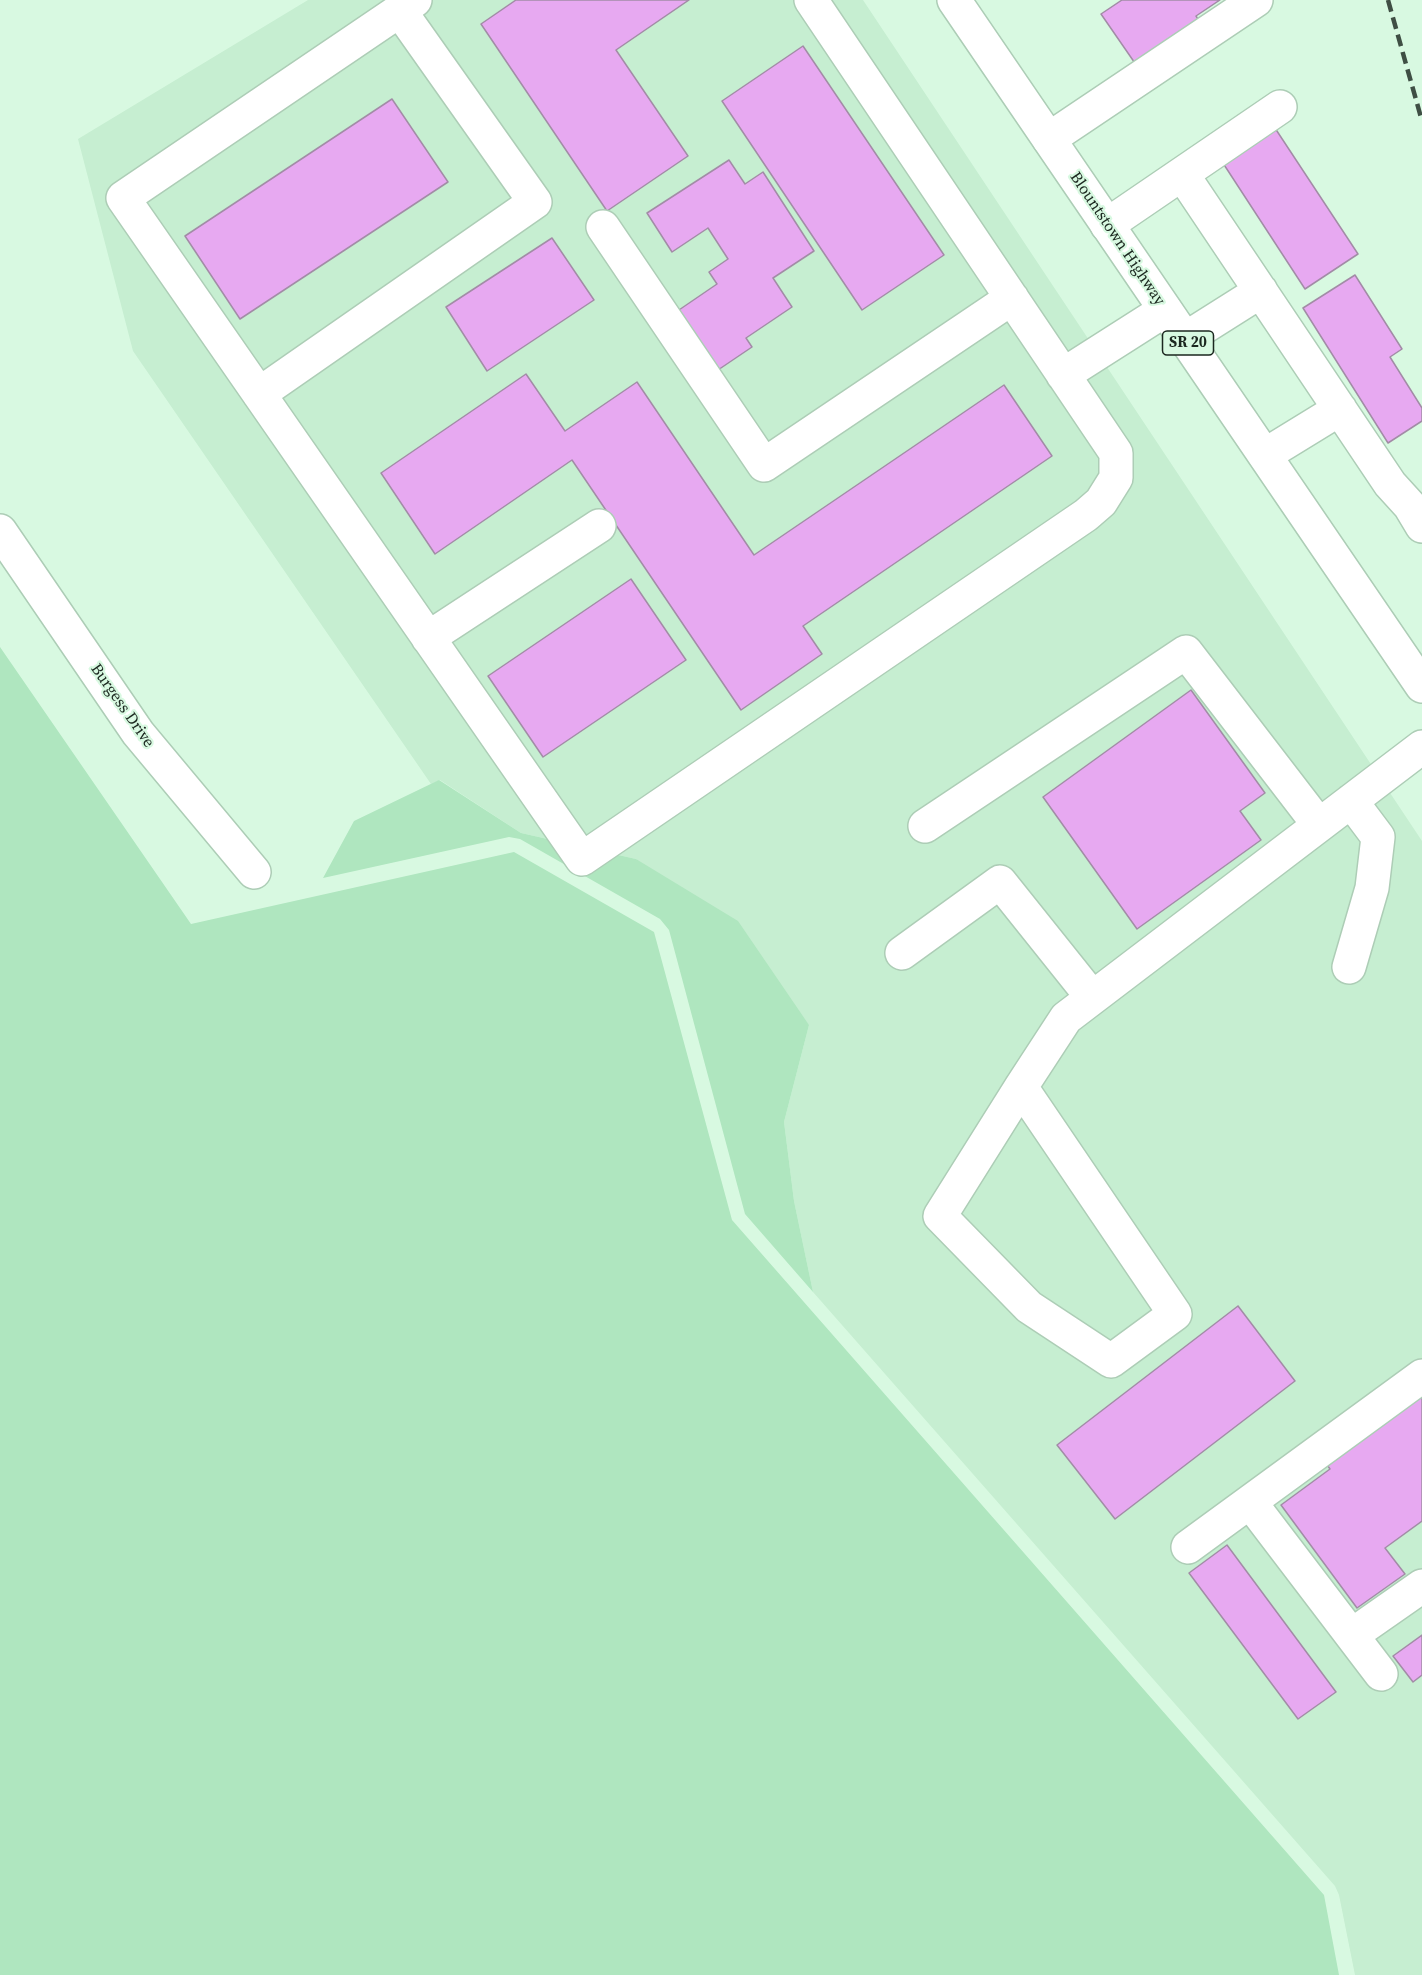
<!DOCTYPE html>
<style>
body{margin:0}
canvas{display:block;background:#d8f9e1}
</style>
<canvas width="1422" height="1975"></canvas>
<script>
const c = document.querySelector('canvas').getContext('2d');
c.lineJoin = 'round';
function fillPath(path, color) { c.fillStyle = color; c.fill(path, 'evenodd'); }
const toPath = rows => new Path2D(rows.map(r => 'M' + r).join(''));
function trace(path, color, width, dash) { c.strokeStyle = color; c.lineWidth = width; c.lineCap = dash ? 'butt' : 'round'; c.setLineDash(dash || []); c.stroke(path); }
function label(font, color, halo, rows, align = 'center') {
  c.font = font + ' "Source Serif 4",serif'; c.lineWidth = 4.5; c.setLineDash([]); c.textBaseline = 'middle'; c.strokeStyle = halo; c.fillStyle = color; for (const [text, x, y, turn = 0] of rows) {
    c.save(); c.translate(x, y); c.rotate((+turn || 0) * Math.PI / 180); c.textAlign = isNaN(turn) ? turn : align; if (halo) c.strokeText(text, 0, 0); c.fillText(text, 0, 0); c.restore();
  }
}
fillPath(toPath([
 [308,0,863,0,1422,841,1422,1975,1355,1975,1339,1895,1335,1886,813,1292,794,1201,784,1122,809,1025,636,859,521,833,440,780,431,784,133,351,78,139]
]), '#c6eed1');
fillPath(toPath([
 [0,647,191,924,514,852,654,932,732,1220,1324,1895,1339,1975,0,1975],
 [439,780,521,833,636,859,738,921,809,1025,784,1122,794,1201,813,1292,745,1214,669,930,660,919,520,839,509,837,323,878,354,821]
]), '#afe6bf');
const building = toPath([
 [516,0,689,0,616,50,688,156,607,211,481,24,516,0],
 [1122,0,1220,0,1196,16,1203,27,1139,69,1101,14,1122,0],
 [803,46,944,255,862,310,722,101,803,46],
 [392,99,448,182,240,319,185,236,392,99],
 [1271,122,1358,254,1305,289,1219,157,1271,122],
 [729,160,745,184,763,172,814,251,773,278,792,307,746,338,752,347,715,372,676,312,717,284,709,272,728,259,708,228,672,252,647,213,729,160],
 [552,238,594,300,487,371,446,307,552,238],
 [1355,275,1402,349,1390,357,1422,408,1422,421,1388,443,1303,308,1355,275],
 [526,374,565,431,637,382,754,555,1004,385,1052,456,803,626,822,654,741,710,572,460,435,554,381,473,526,374],
 [631,579,686,660,543,757,488,676,631,579],
 [1191,690,1265,793,1240,811,1261,840,1137,929,1043,797,1191,690],
 [1238,1306,1295,1381,1115,1519,1057,1445,1238,1306],
 [1422,1392,1422,1521,1385,1548,1405,1574,1357,1608,1281,1505,1330,1469,1325,1462,1422,1392],
 [1227,1545,1336,1692,1298,1719,1189,1573,1227,1545],
 [1422,1635,1422,1675,1413,1682,1393,1656,1422,1635]
]);
fillPath(building, '#e7a9f1');
trace(building, '#a28ca6', 1.5);
const minor = toPath([
 [415,0,123,198,582,859,1086,515,1101,502,1116,478,1116,453,811,0],
 [1049,139,1256,0],
 [1182,174,1390,484,1410,506,1422,526],
 [1107,225,1280,107],
 [603,227,764,465,1012,298],
 [1185,339,1261,291],
 [1063,375,1165,310],
 [259,394,535,202,400,11],
 [1265,455,1340,409],
 [0,531,138,733,254,872],
 [428,638,599,526],
 [925,826,1186,652,1319,825],
 [902,953,1000,882,1092,997],
 [1349,967,1372,888,1378,837,1351,801],
 [1021,1087,1175,1314,1111,1361,1029,1307,940,1216,1021,1087,1066,1018,1422,747],
 [1250,1502,1381,1674],
 [1188,1547,1422,1376],
 [1352,1635,1422,1586]
]);
const major = toPath([
 [954,0,1422,686]
]);
trace(minor, '#adcdb6', 36);
trace(major, '#adcdb6', 36);
trace(minor, '#fff', 33);
trace(major, '#fff', 33);
trace(toPath([
 [1388,0,1422,121]
]), '#3f4f44', 4.5, [12, 6]);
for (const [x, y, w] of [
 [1188,343,51]
]) { const box = new Path2D(); box.roundRect(x - w / 2, y - 12, w, 24, 4.5); c.fillStyle = '#d8f9e1'; c.fill(box); trace(box, '#1b271f', 1.5); }
label('bold 15px', '#1b271f', null, [
 ["SR 20",1188,343]
]);
label('16px', '#1b271f', '#d8f9e1', [
 ["Blountstown Highway",1117,239,56],
 ["Burgess Drive",122,706,55]
]);
</script>
